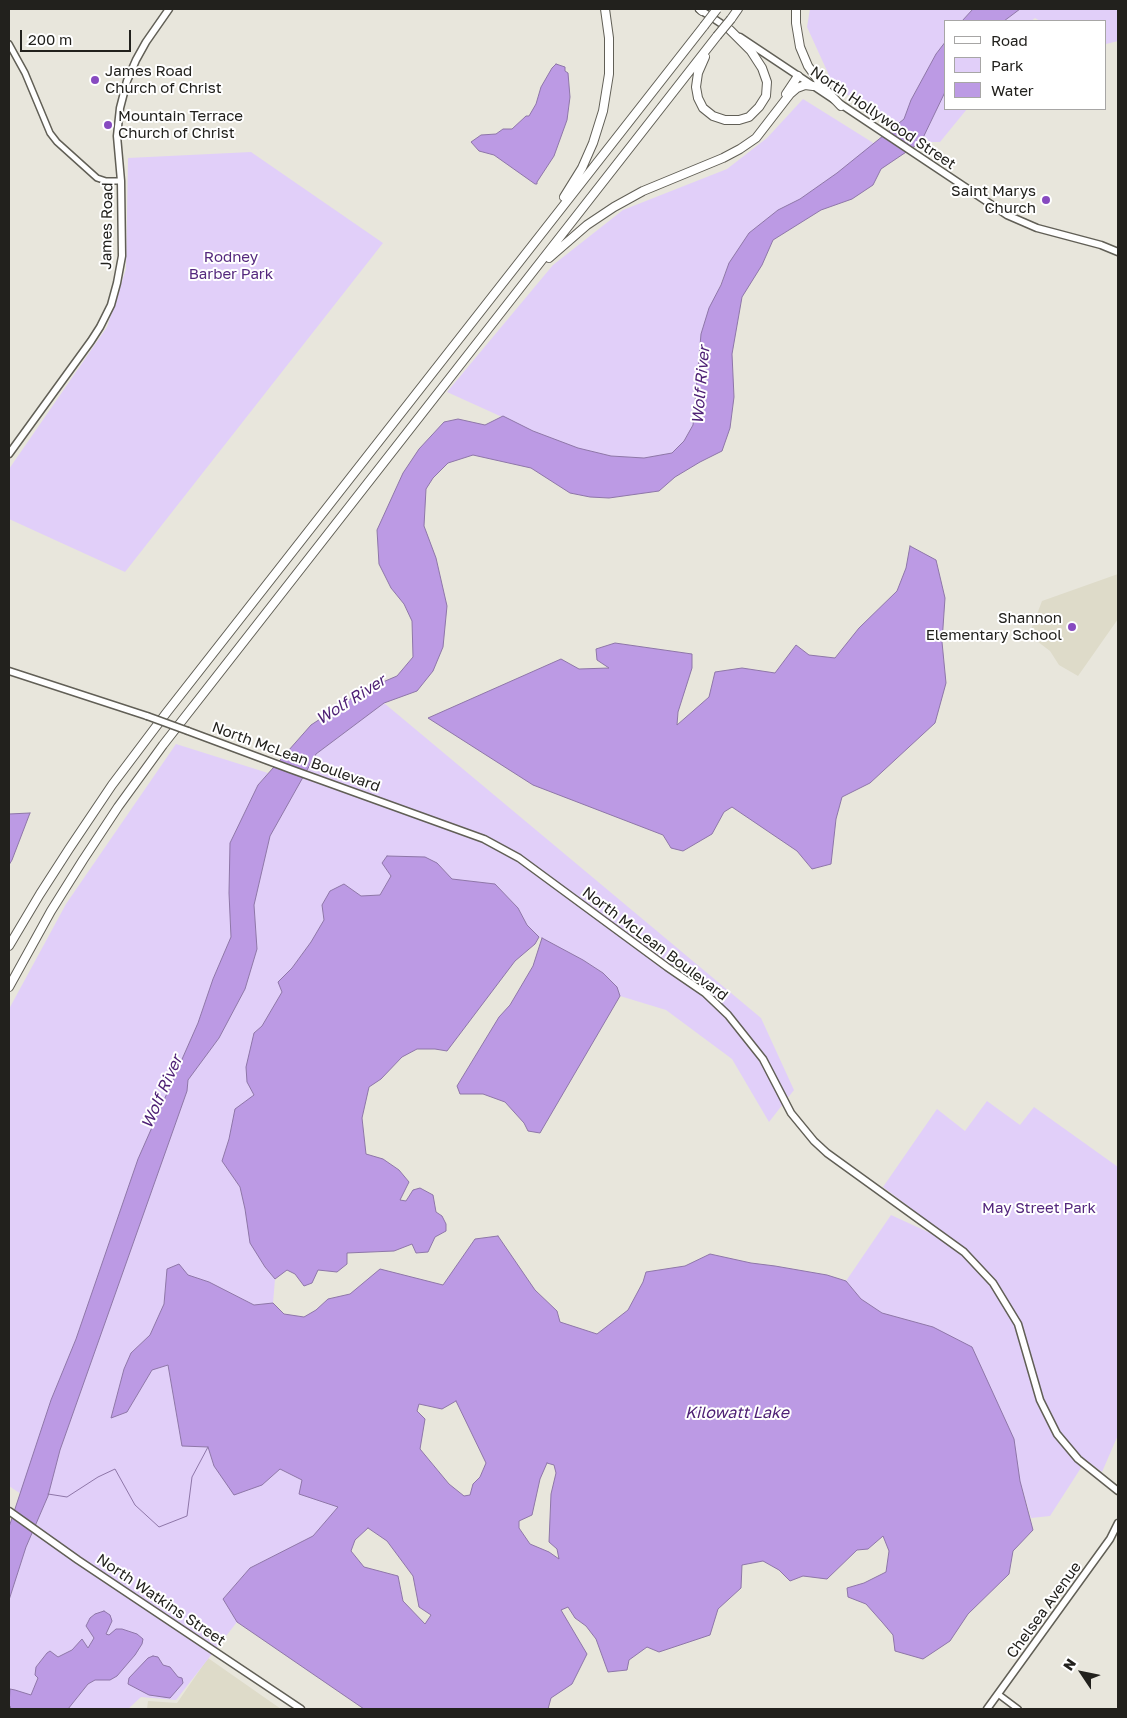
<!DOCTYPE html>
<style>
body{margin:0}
#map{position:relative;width:1127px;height:1718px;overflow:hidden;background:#e8e6dc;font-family:"Golos Text",sans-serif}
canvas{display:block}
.frame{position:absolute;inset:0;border:10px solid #22211d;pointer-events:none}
.legend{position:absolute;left:944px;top:20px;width:162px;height:90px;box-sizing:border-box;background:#fff;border:1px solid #a7a6a5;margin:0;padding:6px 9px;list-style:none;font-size:15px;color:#22211d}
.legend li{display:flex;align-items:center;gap:10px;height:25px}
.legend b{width:25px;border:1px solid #a7a6a5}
.north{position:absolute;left:1057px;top:1648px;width:50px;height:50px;-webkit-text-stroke:4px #fff;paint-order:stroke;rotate:304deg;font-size:14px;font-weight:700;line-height:20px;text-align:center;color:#22211d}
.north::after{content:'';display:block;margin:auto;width:18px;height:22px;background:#22211d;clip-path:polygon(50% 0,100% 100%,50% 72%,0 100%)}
.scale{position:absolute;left:20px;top:30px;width:111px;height:22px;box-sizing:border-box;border:2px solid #22211d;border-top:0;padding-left:6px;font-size:15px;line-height:18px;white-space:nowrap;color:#22211d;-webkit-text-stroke:4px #fff;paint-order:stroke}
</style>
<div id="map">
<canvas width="1127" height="1718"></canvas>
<div class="frame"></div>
<ul class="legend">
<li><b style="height:6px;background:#fff"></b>Road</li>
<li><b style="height:14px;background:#e1cff9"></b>Park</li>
<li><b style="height:14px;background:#bc9ae4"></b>Water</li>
</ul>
<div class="north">N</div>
<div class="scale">200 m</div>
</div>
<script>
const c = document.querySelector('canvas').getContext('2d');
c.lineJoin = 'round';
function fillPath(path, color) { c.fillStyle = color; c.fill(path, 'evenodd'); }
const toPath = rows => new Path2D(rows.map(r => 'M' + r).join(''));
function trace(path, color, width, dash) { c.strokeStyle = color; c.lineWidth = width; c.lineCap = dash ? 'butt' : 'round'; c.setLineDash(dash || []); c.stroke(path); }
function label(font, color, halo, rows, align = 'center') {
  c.font = font + ' "Golos Text",sans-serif'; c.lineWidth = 4; c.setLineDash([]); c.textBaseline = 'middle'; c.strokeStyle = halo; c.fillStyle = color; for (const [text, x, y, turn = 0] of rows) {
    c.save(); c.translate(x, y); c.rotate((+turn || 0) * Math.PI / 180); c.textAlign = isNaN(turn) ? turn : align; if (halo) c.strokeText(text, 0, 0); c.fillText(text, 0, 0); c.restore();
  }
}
fillPath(toPath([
 [1118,574,1118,619,1078,676,1059,665,1050,651,1029,635,1042,601],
 [208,1658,281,1709,147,1709,148,1701,177,1703]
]), '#dedbc9');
fillPath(toPath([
 [810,9,973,9,962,21,946,21,946,41,936,54,911,100,904,119,893,128,833,84,807,27],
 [1020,9,1118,9,1118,41,1106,44,1106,21,1040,21,1035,18,1031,21,1004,21],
 [946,90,946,109,967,109,940,142,921,142],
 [803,99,875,144,837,173,800,199,778,210,749,233,729,263,701,334,693,425,684,441,672,453,644,458,611,456,578,448,533,431,447,392,553,265,623,210,727,169,767,138],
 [251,152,383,243,125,572,9,519,9,469,107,327,126,269,128,158],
 [384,703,761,1018,794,1090,769,1122,732,1059,666,1010,620,996,617,987,603,973,583,960,539,937,527,925,518,908,495,884,452,879,437,863,383,863,391,876,380,895,361,896,344,884,322,905,324,920,311,942,292,968,278,982,282,992,262,1026,254,1033,247,1082,254,1095,229,1139,222,1161,240,1187,245,1209,265,1267,275,1279,273,1303,254,1305,209,1282,167,1269,164,1304,150,1335,131,1353,124,1369,111,1417,127,1412,152,1370,168,1365,182,1446,208,1447,214,1466,262,1485,280,1469,302,1480,300,1494,339,1507,313,1536,250,1568,223,1599,237,1622,176,1700,141,1697,128,1709,68,1709,88,1684,95,1680,110,1680,117,1676,135,1655,105,1633,112,1621,95,1614,90,1618,86,1626,94,1638,88,1648,82,1639,72,1650,58,1657,50,1651,47,1653,36,1667,38,1678,31,1696,10,1689,9,1691,9,1600,26,1547,48,1496,60,1450,187,1091,188,1080,219,1038,245,989,257,949,254,905,270,836,316,754],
 [176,744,268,773,258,785,230,843,229,893,231,937,213,979,198,1023,138,1159,76,1339,51,1400,21,1494,9,1486,9,1009,66,904],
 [987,1101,1020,1125,1034,1107,1118,1167,1118,1435,1102,1472,1086,1460,1050,1516,1031,1518,1020,1481,933,1327,882,1313,861,1299,846,1281,891,1215,963,1248,883,1187,937,1109,965,1131]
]), '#e1cff9');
const water = toPath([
 [973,9,1020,9,1004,21,962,21,973,9],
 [946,41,946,90,921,142,881,169,873,185,852,199,821,210,773,240,762,265,742,297,732,354,734,397,730,428,722,451,700,462,675,477,659,491,609,498,590,497,570,493,531,468,473,455,448,463,433,478,426,489,424,526,436,558,447,606,443,647,433,671,417,691,384,703,316,754,270,836,254,905,257,949,245,989,219,1038,188,1080,187,1091,60,1450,48,1496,26,1547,9,1600,9,1527,51,1400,76,1339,138,1159,198,1023,213,979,231,937,229,893,230,843,258,785,311,725,364,690,397,676,413,657,412,621,404,604,391,588,379,564,377,530,403,473,419,449,444,422,458,419,485,425,503,416,533,431,578,448,611,456,644,458,672,453,684,441,693,425,701,334,709,308,721,285,729,263,749,233,778,210,800,199,837,173,904,119,911,100,936,54,946,41],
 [556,64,565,67,565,71,568,73,570,97,567,120,554,156,537,182,537,184,535,184,494,155,479,151,471,142,481,135,496,134,503,129,512,129,526,116,529,116,536,104,541,87,552,68,556,64],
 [910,546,936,560,945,598,942,642,946,683,935,723,870,783,842,797,836,819,831,864,812,869,797,851,732,807,724,812,712,834,683,851,671,848,663,835,533,785,428,718,561,659,579,669,609,668,597,660,596,649,615,643,692,654,692,668,678,712,677,725,709,697,715,672,742,668,775,673,796,645,809,655,835,658,859,628,897,591,906,568,910,546],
 [30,813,12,860,9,865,9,814,30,813],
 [387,856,425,857,437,863,452,879,495,884,518,908,527,925,539,937,535,944,515,961,447,1051,435,1049,417,1049,402,1057,381,1079,369,1087,362,1118,366,1154,383,1159,399,1170,409,1182,400,1200,406,1201,413,1190,420,1188,433,1195,436,1212,442,1216,446,1224,446,1231,435,1237,428,1252,416,1253,412,1244,394,1251,347,1253,347,1264,337,1272,318,1270,312,1283,304,1286,295,1274,287,1270,275,1279,265,1267,250,1243,245,1209,240,1187,222,1161,229,1139,235,1109,254,1095,247,1082,246,1067,254,1033,262,1026,282,992,278,982,292,968,311,942,324,920,322,905,330,891,344,884,361,896,380,895,391,876,382,863,387,856],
 [542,938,583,960,603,973,617,987,620,996,540,1133,528,1131,524,1123,505,1102,483,1094,460,1094,457,1086,499,1017,510,1005,533,966,542,938],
 [498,1236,535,1290,557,1311,560,1322,597,1334,628,1310,643,1282,646,1272,685,1266,710,1254,751,1263,775,1266,827,1275,846,1281,861,1299,882,1313,933,1327,972,1347,1014,1439,1020,1481,1033,1530,1013,1551,1009,1574,968,1614,950,1641,923,1659,895,1651,893,1635,882,1622,866,1604,848,1597,847,1588,864,1583,886,1572,889,1551,883,1536,868,1549,857,1550,827,1579,803,1576,790,1581,779,1570,763,1561,742,1565,741,1588,718,1609,710,1635,659,1652,647,1647,629,1660,627,1670,608,1672,596,1639,586,1626,575,1618,568,1607,561,1610,587,1654,572,1684,551,1698,548,1709,364,1709,237,1622,223,1599,250,1568,313,1536,338,1507,299,1494,302,1480,280,1469,262,1485,234,1495,214,1466,208,1447,182,1446,168,1365,152,1370,127,1412,111,1418,124,1369,131,1353,150,1335,164,1304,167,1269,179,1264,188,1275,209,1282,254,1305,273,1303,284,1314,304,1317,316,1310,328,1299,350,1294,380,1269,443,1285,475,1239,498,1236],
 [456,1401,486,1463,480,1477,473,1484,470,1495,464,1496,449,1484,420,1449,425,1419,417,1411,419,1404,442,1409,456,1401],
 [547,1463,554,1465,556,1473,551,1494,549,1542,557,1549,559,1559,549,1552,530,1544,519,1528,519,1521,532,1515,540,1479,547,1463],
 [368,1528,387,1541,413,1576,419,1607,431,1615,425,1624,403,1601,398,1576,364,1567,351,1551,355,1540,368,1528],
 [104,1611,110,1615,112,1621,106,1634,109,1635,116,1629,122,1629,137,1634,143,1639,142,1644,135,1655,117,1676,110,1680,95,1680,88,1684,68,1709,9,1709,11,1707,9,1706,10,1689,15,1690,31,1695,38,1678,35,1675,36,1667,47,1653,50,1651,58,1657,72,1650,82,1639,88,1648,94,1638,86,1626,90,1618,95,1614,104,1611],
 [153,1656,158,1657,163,1665,170,1667,178,1677,182,1678,183,1683,170,1698,149,1695,128,1684,129,1678,148,1658,153,1656]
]);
fillPath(water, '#bc9ae4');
trace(water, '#8e76a8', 1);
trace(toPath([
 [48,1494,67,1497,98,1477,115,1469,135,1505,159,1527,187,1516,192,1477,208,1447]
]), '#8e76a8', 1);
const minor = toPath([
 [9,44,25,73,50,133,57,142,97,178,106,181,121,181],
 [998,1694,1018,1709]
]);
const major = toPath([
 [699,9,728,28],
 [740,37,1007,215,1037,228,1101,245,1118,252],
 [9,454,91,341,100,327,111,305,117,283,122,256,121,181,117,136,120,108,127,81,136,60,146,42,169,9],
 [9,671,147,716],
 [188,731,290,769,484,839,519,858,667,967,705,993,728,1015,763,1059,791,1113,814,1141,827,1153,964,1252,993,1283,1018,1324,1040,1400,1057,1434,1078,1459,1118,1491],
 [9,1511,78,1560,301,1709],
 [987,1709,1110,1539,1118,1523]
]);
const highway = toPath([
 [700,9,702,11],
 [796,9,796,23,800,47,808,66,823,87,841,106],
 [731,19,738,9],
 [705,57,698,73,696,87,698,98,703,108,713,116,725,120,739,120,749,117,759,107,766,96,767,82,762,68,751,51,730,30],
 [786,94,798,76],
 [564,197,582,168,593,143,603,111,609,74,609,38,605,9],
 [549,258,587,225,614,207,643,191,723,158,740,149,756,138,790,94,797,88,805,85,813,86],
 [9,946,40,894,69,849,112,785,167,712,704,26],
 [9,987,51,911,83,860,118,807,163,745,717,36]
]);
trace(minor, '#615f56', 8);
trace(major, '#615f56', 9);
trace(highway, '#615f56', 10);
trace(minor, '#fff', 5);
trace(major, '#fff', 6);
trace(highway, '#fff', 8);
const majorBridge = toPath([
 [147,716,188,731]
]);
const highwayBridge = toPath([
 [704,26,717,9],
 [717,36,731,19]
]);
trace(majorBridge, '#615f56', 9, []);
trace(highwayBridge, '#615f56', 10, []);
trace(majorBridge, '#fff', 6);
trace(highwayBridge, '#fff', 8);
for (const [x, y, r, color] of [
 [95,80,5,"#874ac0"],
 [108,125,5,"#874ac0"],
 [1046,200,5,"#874ac0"],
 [1072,627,5,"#874ac0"]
]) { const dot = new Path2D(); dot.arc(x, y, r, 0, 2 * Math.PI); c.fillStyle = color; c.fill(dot); trace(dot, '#fff', 2); }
label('15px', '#22211d', '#fff', [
 ["James Road",105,71],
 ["Church of Christ",105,88],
 ["Mountain Terrace",118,116],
 ["Church of Christ",118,133],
 ["Saint Marys",1036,191,"right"],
 ["Church",1036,208,"right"],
 ["Shannon",1062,618,"right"],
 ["Elementary School",1062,635,"right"]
], 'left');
label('15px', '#22211d', '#fff', [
 ["North Hollywood Street",883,118,34],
 ["James Road",107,226,-89],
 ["North McLean Boulevard",296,757,20],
 ["North McLean Boulevard",655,944,37],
 ["North Watkins Street",161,1600,34],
 ["Chelsea Avenue",1044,1610,-54]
]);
label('15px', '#55297e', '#fff', [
 ["Rodney",231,257],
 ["Barber Park",231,274],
 ["May Street Park",1039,1208]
]);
label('italic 16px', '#4d1f74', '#fff', [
 ["Wolf River",701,385,-85],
 ["Wolf River",351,700,-32],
 ["Wolf River",162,1092,-66],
 ["Kilowatt Lake",737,1413]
]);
</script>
